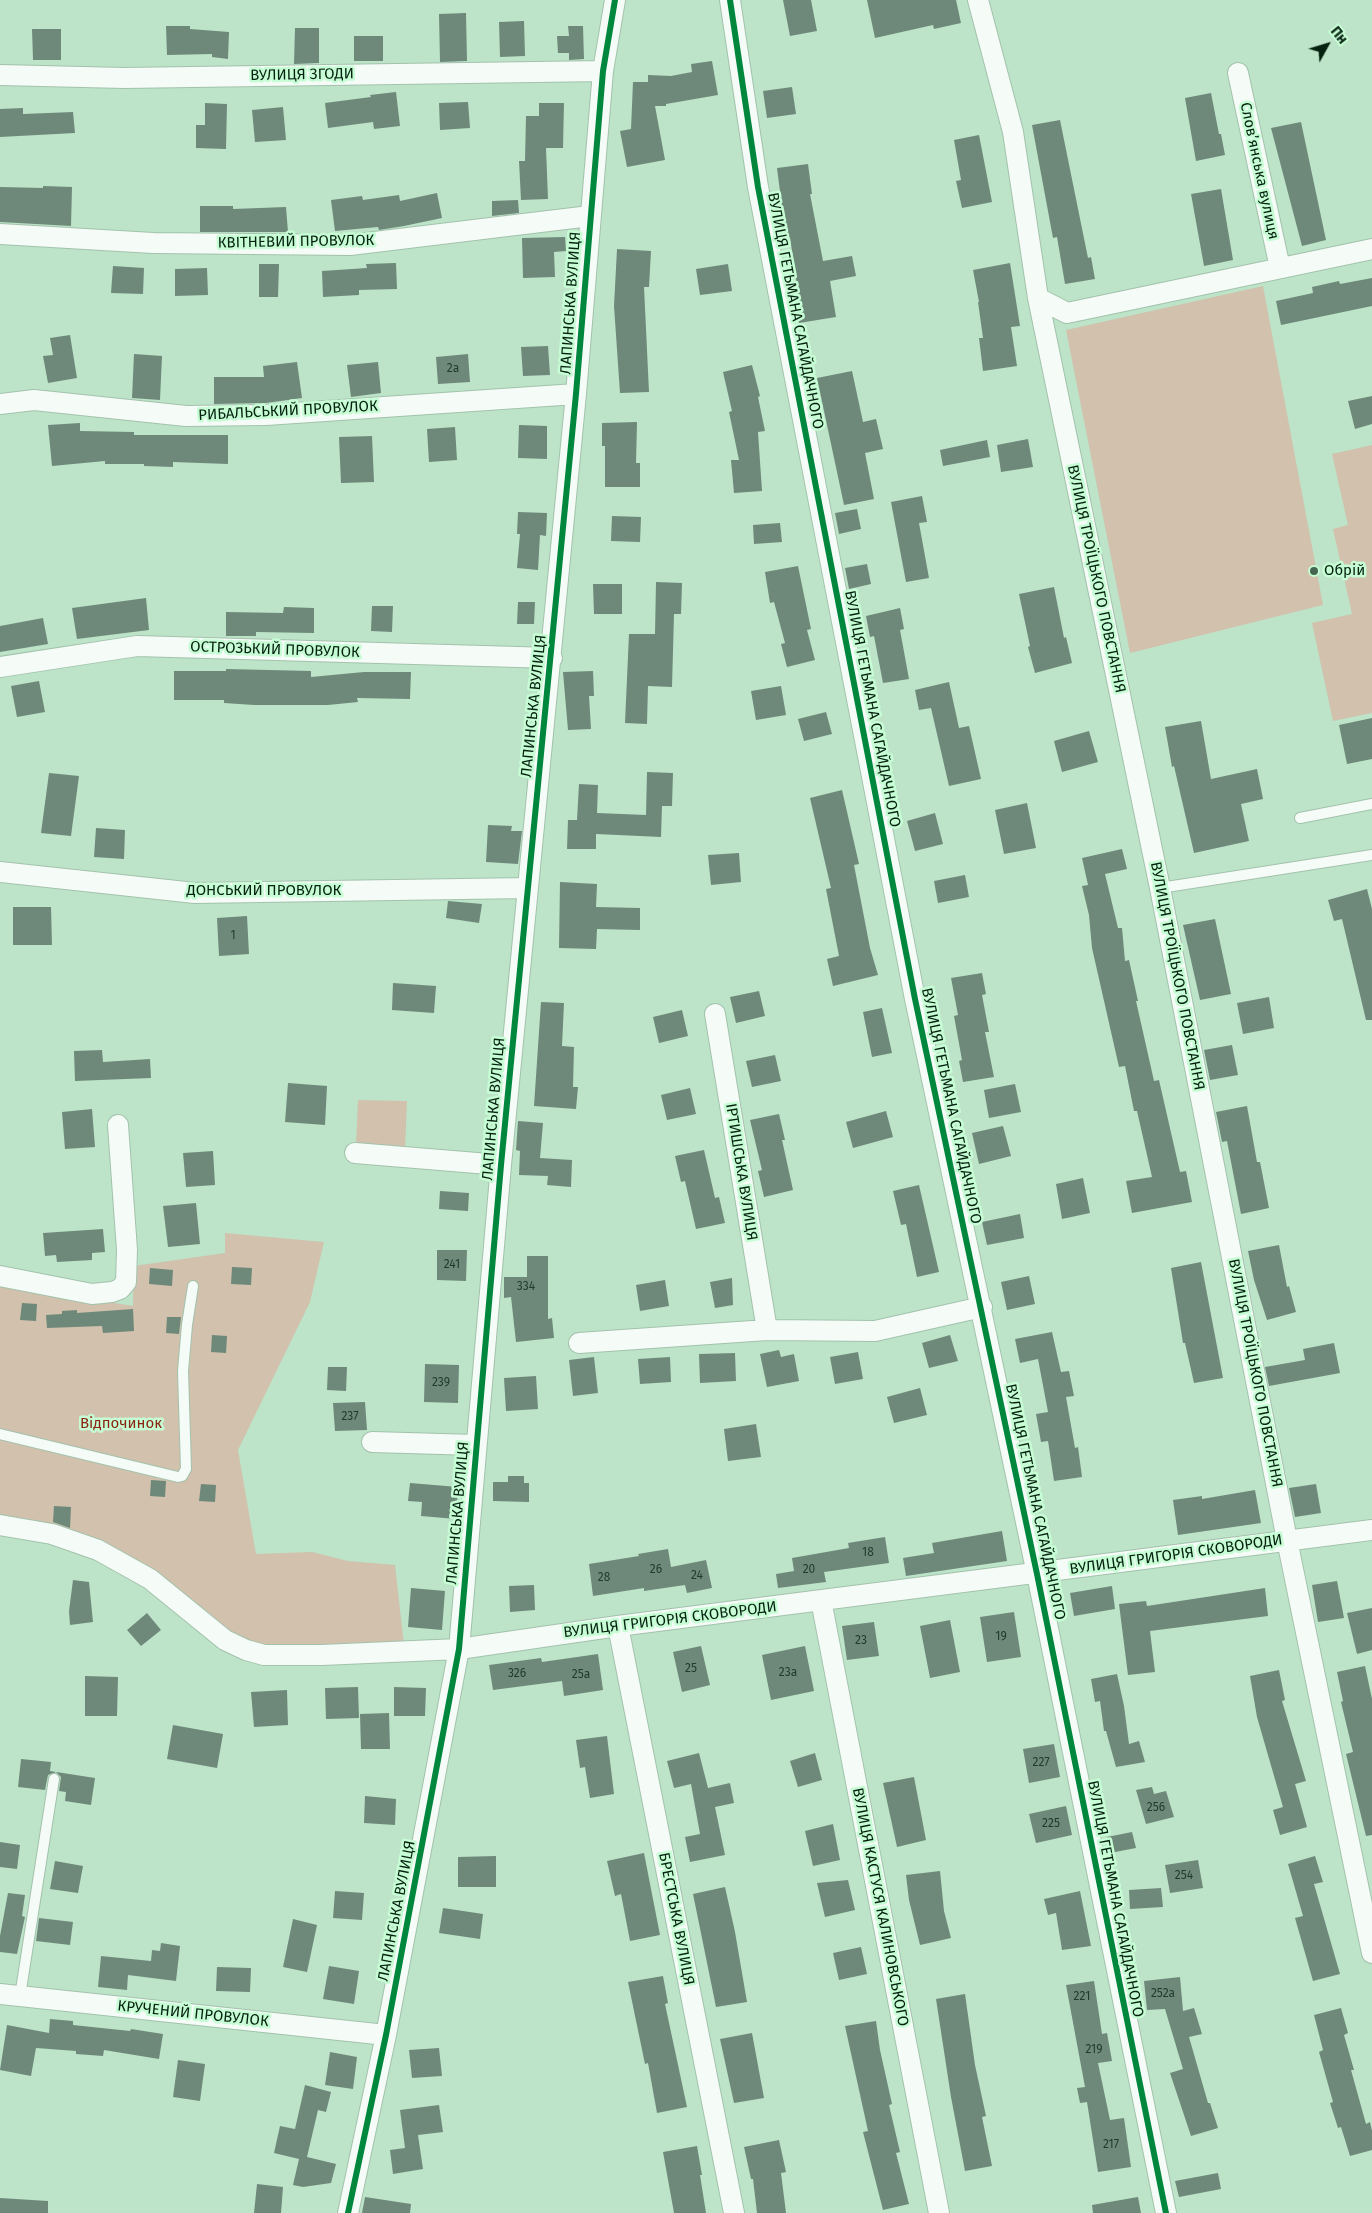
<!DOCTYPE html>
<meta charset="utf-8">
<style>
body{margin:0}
#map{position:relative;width:1372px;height:2213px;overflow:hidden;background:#bde4c8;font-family:"Fira Sans",sans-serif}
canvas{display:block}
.north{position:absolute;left:1302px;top:20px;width:50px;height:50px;-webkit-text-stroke:4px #c6fdd4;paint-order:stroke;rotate:51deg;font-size:14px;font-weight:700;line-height:20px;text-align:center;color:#05210f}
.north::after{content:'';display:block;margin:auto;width:18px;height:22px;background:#05210f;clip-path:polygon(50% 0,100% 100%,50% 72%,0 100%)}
</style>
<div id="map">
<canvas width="1372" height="2213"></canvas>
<div class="north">Пн</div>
</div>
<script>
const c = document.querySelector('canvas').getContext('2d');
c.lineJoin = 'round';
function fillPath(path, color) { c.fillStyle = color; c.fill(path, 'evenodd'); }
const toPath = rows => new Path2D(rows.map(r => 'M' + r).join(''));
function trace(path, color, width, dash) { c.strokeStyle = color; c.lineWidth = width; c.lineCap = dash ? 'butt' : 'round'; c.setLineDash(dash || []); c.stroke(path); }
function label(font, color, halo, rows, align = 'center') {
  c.font = font + ' "Fira Sans",sans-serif'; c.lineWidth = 5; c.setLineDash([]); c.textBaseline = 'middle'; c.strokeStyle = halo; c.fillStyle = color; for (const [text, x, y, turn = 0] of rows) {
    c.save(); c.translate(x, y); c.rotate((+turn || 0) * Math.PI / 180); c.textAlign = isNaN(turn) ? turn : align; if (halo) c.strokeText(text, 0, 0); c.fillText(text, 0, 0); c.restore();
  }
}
fillPath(toPath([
 [1263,286,1323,605,1130,653,1066,330],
 [1372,445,1372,713,1333,721,1312,623,1352,614,1333,529,1348,525,1332,454],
 [358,1100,407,1101,405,1148,356,1145],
 [225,1233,324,1242,310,1302,238,1450,256,1554,312,1552,348,1561,395,1565,404,1645,257,1647,242,1643,161,1578,0,1516,0,1285,133,1306,134,1266,225,1253]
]), '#d1c1ad');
fillPath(toPath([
 [783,0,811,0,817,31,790,36],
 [867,0,956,0,961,23,934,29,933,25,875,38],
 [466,13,467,61,440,62,439,14],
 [524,21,525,56,500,57,499,22],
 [166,26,190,26,190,29,229,32,228,59,212,57,212,54,167,55],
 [568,26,583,26,584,59,569,60,569,53,558,53,557,36,569,36],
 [295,28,319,28,319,63,294,64],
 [32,29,61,29,61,60,33,60],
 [354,36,383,36,383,61,354,61],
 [712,61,718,95,666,104,666,106,655,106,665,160,627,167,620,131,631,129,633,82,648,82,648,75,671,76,692,72,691,64],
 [792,87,796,114,767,118,763,91],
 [396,92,400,126,374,129,373,122,328,128,325,103,371,97,370,95],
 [1211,93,1219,134,1221,134,1225,155,1196,161,1185,98],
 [468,102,470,128,440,130,439,103],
 [205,103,227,104,226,149,196,148,196,125,205,125],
 [539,103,564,103,563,148,546,148,548,199,521,200,519,161,525,161,526,116,539,116],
 [283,107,286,140,255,142,252,110],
 [23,108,23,114,73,112,75,133,0,137,0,109],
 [1060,120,1088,258,1091,257,1095,279,1065,284,1057,237,1053,238,1032,125],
 [1301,122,1326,240,1302,246,1271,128],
 [979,135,992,202,962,208,956,181,961,180,954,140],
 [808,164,812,194,810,194,823,261,852,256,856,276,830,281,836,317,799,323,794,294,798,293,790,237,782,238,777,208,782,207,777,168],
 [43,186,72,187,71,226,0,222,0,187,43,188],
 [1221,189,1233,260,1204,266,1191,194],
 [437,193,442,218,404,226,379,230,378,227,335,231,331,200,362,196,363,200,399,195,400,201],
 [518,200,519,213,492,216,492,201],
 [200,206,233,206,233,209,286,207,288,232,200,232],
 [565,237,566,251,554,252,555,277,523,278,522,238],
 [617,249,651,251,649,287,644,287,649,392,620,393,614,306],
 [396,263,397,289,359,290,359,295,323,297,322,271,367,268,366,264],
 [1010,263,1020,326,1011,327,1017,366,983,371,979,338,983,338,978,302,979,302,973,270],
 [259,264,279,264,278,297,259,297],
 [728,264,732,291,700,295,696,269],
 [113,266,144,268,143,294,111,293],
 [207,268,208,295,175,296,175,269],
 [1372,278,1372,306,1281,325,1276,301,1313,293,1312,287,1339,281,1340,284],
 [70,335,77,378,48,383,43,356,53,355,50,338],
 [548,346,550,375,523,376,521,347],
 [134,354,162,356,160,400,132,398],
 [468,354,470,382,438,384,436,357],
 [297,362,302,398,266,403,214,404,214,377,264,377,263,366],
 [378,362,381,393,351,397,347,365],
 [752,365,760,396,758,397,765,431,758,432,762,491,734,493,731,460,739,460,729,412,732,411,723,372],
 [852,371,863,422,876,419,883,449,865,453,874,499,844,505,817,378],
 [1372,396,1372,424,1355,429,1348,401],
 [637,422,636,463,640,463,640,487,605,487,605,446,602,446,602,423],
 [80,423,80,431,134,432,134,435,228,435,228,464,173,462,173,467,144,466,144,464,105,464,105,461,52,466,48,425],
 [519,425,547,426,547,459,518,458],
 [455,427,457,460,429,462,427,429],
 [372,436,374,482,341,483,339,437],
 [1028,439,1033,467,1001,472,997,445],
 [987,440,990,457,943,466,940,450],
 [922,496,927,522,919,523,929,578,906,582,891,502],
 [857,509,861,529,839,534,835,513],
 [518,512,547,513,546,536,540,535,538,570,517,568,520,534,517,534],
 [612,516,641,517,640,542,611,541],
 [780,523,782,542,754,544,753,525],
 [867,564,871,584,849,589,845,568],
 [798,566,811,629,807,630,815,660,787,667,781,644,785,643,774,602,770,603,765,572],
 [656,582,682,583,681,614,674,614,672,687,648,686,647,724,625,723,629,634,655,634],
 [593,584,622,584,622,614,594,614],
 [1054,587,1064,638,1066,637,1072,663,1035,673,1028,647,1030,646,1019,594],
 [146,598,149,630,77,639,72,608],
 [518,602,535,602,534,624,517,624],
 [372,606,393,606,392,632,371,631],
 [284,607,314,608,314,633,256,632,256,636,226,636,226,612,283,613],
 [900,608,904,629,900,630,909,679,883,683,874,636,870,637,866,616],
 [43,618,48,644,0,652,0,626],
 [226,669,311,671,311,677,364,672,411,672,410,699,357,698,358,702,328,705,254,705,224,703,224,700,174,700,174,671,226,671],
 [593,671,594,696,589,696,591,729,568,730,563,672],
 [39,681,45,712,17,717,11,686],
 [949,682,959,728,969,726,981,779,949,786,931,708,919,710,915,690],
 [781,686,786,715,756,720,751,691],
 [826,712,832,734,804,741,798,719],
 [1372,718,1372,759,1347,764,1339,725],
 [1201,721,1211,779,1257,769,1263,799,1241,804,1249,841,1194,853,1174,766,1172,767,1165,727],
 [1089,731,1098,762,1062,772,1054,741],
 [647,772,673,773,672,806,662,806,661,837,596,834,596,849,567,849,568,820,577,820,579,784,598,785,597,813,646,815],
 [49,773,79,776,71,836,41,833],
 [842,790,859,864,854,865,870,948,878,975,833,986,827,959,839,956,826,889,831,888,810,798],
 [1027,803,1036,848,1004,854,995,810],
 [935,813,943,844,915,851,907,821],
 [488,825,512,826,511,831,522,831,518,864,486,862],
 [96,828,125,830,124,859,94,857],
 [1122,849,1127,869,1105,874,1118,928,1122,928,1125,961,1129,960,1138,1001,1136,1001,1154,1081,1159,1080,1180,1172,1186,1171,1192,1202,1132,1213,1126,1181,1152,1177,1137,1111,1134,1111,1125,1066,1119,1067,1092,948,1089,915,1082,886,1088,885,1082,858],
 [739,853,741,882,711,885,708,855],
 [965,875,969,897,938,903,934,881],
 [560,882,597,884,596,907,640,908,640,930,597,929,596,949,559,948],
 [1367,889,1372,909,1372,1020,1366,1020,1342,919,1334,921,1328,900],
 [448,901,482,904,479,923,446,918],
 [13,907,51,907,52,945,13,945],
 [247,916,249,954,219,956,217,918],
 [1215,919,1231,994,1200,1000,1183,925],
 [982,973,986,994,982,995,989,1032,985,1032,994,1077,963,1082,959,1061,962,1060,954,1016,958,1015,951,978],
 [393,983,436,986,434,1013,392,1010],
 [759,991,765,1016,736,1023,730,997],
 [1269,997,1274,1028,1243,1034,1237,1003],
 [541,1002,564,1003,562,1046,574,1047,573,1087,578,1087,576,1109,534,1106],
 [882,1008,892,1053,872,1057,863,1012],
 [682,1010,688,1036,659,1043,653,1017],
 [1232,1045,1238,1075,1210,1080,1204,1050],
 [102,1050,103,1062,150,1059,151,1078,75,1081,74,1051],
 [775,1055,781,1081,752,1087,746,1061],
 [288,1083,327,1086,325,1125,285,1122],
 [1015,1084,1021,1112,989,1118,984,1090],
 [690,1088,696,1114,667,1120,661,1095],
 [1247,1106,1257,1162,1260,1162,1269,1208,1241,1214,1227,1141,1222,1142,1216,1112],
 [92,1109,95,1147,65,1149,62,1112],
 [886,1111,893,1137,853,1148,846,1122],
 [779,1114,785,1140,782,1140,793,1190,764,1197,758,1171,762,1170,750,1120],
 [518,1121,543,1123,540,1158,572,1160,571,1187,547,1185,548,1176,519,1175,520,1151,516,1150],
 [1003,1126,1011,1156,979,1164,972,1133],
 [704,1150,715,1198,719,1197,725,1223,696,1229,685,1181,681,1182,675,1156],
 [213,1151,215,1185,186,1187,183,1153],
 [1083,1178,1090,1213,1062,1219,1056,1184],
 [919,1185,939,1272,917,1277,906,1224,901,1225,893,1191],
 [440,1191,469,1193,468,1211,439,1209],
 [196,1203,200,1244,168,1247,163,1206],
 [1020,1214,1024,1238,987,1245,982,1222],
 [103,1229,105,1252,92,1253,92,1260,57,1262,56,1255,45,1256,43,1233],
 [1279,1245,1287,1287,1289,1286,1296,1312,1267,1320,1254,1280,1248,1251],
 [437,1250,467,1250,466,1281,437,1280],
 [527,1256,548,1256,548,1319,552,1318,554,1338,516,1342,511,1297,504,1298,504,1277,527,1277],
 [1201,1262,1223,1378,1194,1383,1185,1343,1183,1343,1171,1268],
 [232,1267,252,1268,251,1285,231,1284],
 [150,1268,173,1270,172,1286,149,1284],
 [1029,1276,1035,1304,1007,1310,1001,1282],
 [732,1278,733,1305,715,1308,710,1282],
 [665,1280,669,1306,640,1311,636,1285],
 [22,1303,37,1304,36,1321,20,1320],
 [133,1309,134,1331,103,1333,102,1326,47,1328,46,1315,62,1314,62,1311,77,1310,77,1313],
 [167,1317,181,1317,179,1334,166,1333],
 [1052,1332,1061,1372,1069,1371,1074,1396,1066,1397,1075,1448,1078,1447,1082,1477,1054,1481,1048,1441,1041,1442,1036,1414,1048,1412,1038,1359,1020,1363,1015,1339],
 [212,1335,227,1336,226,1353,211,1352],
 [950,1335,958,1361,929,1368,922,1343],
 [1334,1343,1340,1373,1269,1386,1265,1367,1305,1360,1303,1349],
 [779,1350,781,1357,794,1354,799,1381,767,1387,760,1354],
 [858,1352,863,1379,835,1384,830,1357],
 [735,1353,736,1381,700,1383,699,1354],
 [594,1357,598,1393,573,1396,569,1360],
 [670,1357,671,1382,640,1384,638,1359],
 [425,1364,459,1365,458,1403,424,1402],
 [328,1367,347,1367,346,1391,327,1390],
 [536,1376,538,1409,506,1411,504,1378],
 [920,1388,927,1415,894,1423,887,1397],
 [365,1402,367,1430,335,1431,333,1403],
 [756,1424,761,1457,728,1461,724,1429],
 [508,1476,524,1476,524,1483,529,1483,529,1502,493,1501,493,1482,508,1482],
 [151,1480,166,1481,165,1497,150,1496],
 [410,1483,458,1487,456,1519,421,1516,422,1502,408,1501],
 [201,1484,216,1485,215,1502,199,1501],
 [1316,1484,1321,1513,1295,1517,1289,1488],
 [1255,1490,1261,1523,1178,1535,1173,1500,1202,1496,1202,1499],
 [54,1506,71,1507,70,1528,53,1522],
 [1002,1531,1007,1561,906,1576,903,1558,934,1553,932,1543],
 [885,1537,889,1563,824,1572,826,1582,778,1588,776,1574,794,1571,792,1558,849,1548,848,1543],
 [668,1549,671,1567,706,1560,712,1588,687,1593,685,1585,644,1591,644,1588,593,1596,589,1564,639,1556,638,1554],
 [73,1580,89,1582,93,1622,70,1625,69,1611],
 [1337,1581,1344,1618,1318,1622,1312,1585],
 [534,1585,535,1610,510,1612,509,1586],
 [1112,1586,1115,1609,1074,1616,1070,1593],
 [411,1588,445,1591,442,1630,408,1627],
 [1265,1588,1268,1616,1150,1631,1155,1672,1128,1675,1119,1604,1146,1601,1147,1606],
 [1372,1608,1372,1650,1357,1654,1347,1613],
 [1014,1612,1021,1657,987,1662,980,1617],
 [147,1613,161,1630,141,1646,127,1630],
 [950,1620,960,1672,930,1678,920,1626],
 [874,1622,879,1656,847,1660,842,1626],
 [701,1646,710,1685,682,1692,673,1652],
 [805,1646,814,1691,771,1700,762,1655],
 [598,1654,603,1690,564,1696,562,1681,493,1690,489,1665,541,1658,542,1662],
 [1365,1666,1372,1699,1372,1835,1366,1836,1346,1754,1353,1752,1341,1702,1343,1701,1337,1672],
 [1279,1670,1285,1700,1282,1701,1306,1781,1295,1784,1307,1827,1280,1835,1273,1810,1283,1807,1257,1717,1250,1676],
 [1117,1674,1124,1706,1129,1744,1139,1741,1145,1762,1116,1767,1106,1731,1104,1731,1100,1701,1095,1702,1091,1679],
 [85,1676,118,1677,117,1716,85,1716],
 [358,1687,359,1718,326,1719,325,1688],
 [394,1687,426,1688,425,1716,394,1716],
 [287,1690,288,1725,254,1727,251,1692],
 [389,1713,390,1749,361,1749,360,1714],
 [173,1725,223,1734,217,1768,167,1759],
 [607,1736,614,1794,590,1798,585,1767,580,1768,576,1740],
 [1054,1744,1060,1777,1029,1783,1023,1749],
 [699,1753,708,1788,730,1783,734,1803,715,1807,725,1855,690,1862,685,1837,700,1834,691,1784,674,1788,667,1761],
 [815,1753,822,1780,798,1787,790,1761],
 [21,1759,51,1762,50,1771,95,1778,91,1805,65,1801,66,1792,59,1791,61,1777,56,1772,48,1775,45,1790,18,1787],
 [914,1777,926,1840,897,1847,883,1783],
 [1152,1787,1154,1794,1166,1791,1174,1817,1146,1824,1136,1790],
 [365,1796,396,1799,395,1825,364,1823],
 [1066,1806,1072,1835,1036,1843,1029,1814],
 [833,1824,840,1860,813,1866,805,1831],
 [1132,1832,1136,1848,1110,1853,1107,1837],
 [0,1842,20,1845,17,1869,0,1867],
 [644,1853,660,1935,630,1941,621,1894,615,1896,607,1861],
 [496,1856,496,1887,458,1887,458,1857],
 [1315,1856,1323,1882,1314,1884,1340,1974,1313,1981,1295,1918,1303,1916,1288,1864],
 [1198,1860,1203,1888,1170,1893,1165,1865],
 [55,1861,83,1866,78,1893,50,1889],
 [940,1871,944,1911,951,1938,920,1945,909,1900,906,1875],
 [848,1880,855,1910,825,1917,817,1883],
 [725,1887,735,1932,747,2002,716,2007,693,1894],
 [1161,1888,1163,1907,1130,1909,1129,1890],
 [335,1891,364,1893,362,1920,333,1918],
 [1080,1891,1091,1946,1062,1950,1056,1913,1048,1915,1044,1899],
 [8,1893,25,1895,22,1916,25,1917,17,1954,0,1952,0,1936],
 [443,1908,483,1914,480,1939,439,1933],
 [39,1918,73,1922,70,1945,36,1941],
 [293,1919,317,1925,307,1972,283,1967],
 [161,1943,180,1946,176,1981,128,1975,127,1990,98,1987,101,1956,151,1961,152,1950,160,1951],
 [861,1947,867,1974,839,1980,833,1953],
 [329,1966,359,1971,354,2004,323,1999],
 [217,1967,251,1968,250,1992,216,1991],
 [663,1976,668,2003,665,2004,687,2107,657,2113,648,2063,645,2064,628,1982],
 [1180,1977,1183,2011,1194,2008,1202,2034,1189,2037,1208,2103,1210,2103,1218,2128,1191,2136,1170,2073,1183,2069,1165,2009,1147,2010,1144,1981],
 [1094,1981,1102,2034,1107,2033,1112,2061,1098,2063,1110,2120,1124,2118,1131,2167,1098,2172,1087,2102,1080,2103,1077,2088,1085,2087,1066,1985],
 [965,1994,975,2065,986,2116,982,2117,992,2166,965,2171,951,2097,936,1999],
 [1341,2008,1348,2033,1344,2035,1354,2070,1351,2070,1366,2124,1370,2122,1372,2131,1372,2150,1350,2156,1341,2127,1338,2128,1330,2103,1333,2102,1319,2052,1323,2050,1314,2015],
 [50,2019,73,2021,73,2025,130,2031,131,2029,163,2034,159,2059,104,2050,103,2056,76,2054,76,2051,36,2048,31,2076,0,2070,7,2025,49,2033],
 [876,2021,880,2050,892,2104,889,2105,900,2152,896,2153,909,2204,883,2210,863,2132,868,2131,845,2026],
 [752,2033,764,2098,734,2103,720,2039],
 [439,2048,442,2076,412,2078,409,2050],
 [330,2052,357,2057,353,2089,325,2085],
 [178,2060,205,2064,200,2101,173,2097],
 [305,2085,331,2092,326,2112,318,2110,307,2157,336,2164,331,2183,303,2187,293,2185,299,2159,274,2153,280,2126,295,2129],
 [439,2105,443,2132,418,2135,423,2169,393,2174,390,2150,405,2148,400,2110],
 [779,2140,786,2172,781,2173,786,2213,757,2213,753,2179,751,2179,744,2147],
 [697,2146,702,2175,700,2175,706,2213,674,2213,663,2152],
 [1218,2173,1221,2189,1179,2197,1175,2181],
 [257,2184,283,2187,281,2213,254,2213],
 [365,2197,411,2204,410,2213,362,2213],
 [1138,2197,1141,2213,1093,2213,1092,2205],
 [0,2198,48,2201,48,2213,0,2213]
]), '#6e897a');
const service = toPath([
 [1300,818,1372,804],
 [1160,888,1372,855],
 [0,1434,178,1477,182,1476,186,1469,183,1371,187,1325,193,1286],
 [20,1996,54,1779]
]);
const minor = toPath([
 [730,0,758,187,915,999,1037,1574,1166,2213],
 [978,0,1013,132,1038,298,1160,888,1287,1540,1372,1953],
 [1238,73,1280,268],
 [0,75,124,78,603,71],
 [0,234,153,243,350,245,590,216],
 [1038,298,1067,313,1372,249],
 [0,404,34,400,186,416,266,415,576,394],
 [0,667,137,646,552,658],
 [0,872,195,893,528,888],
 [715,1014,767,1330],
 [355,1153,501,1165],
 [0,1276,92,1294,112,1292,120,1289,126,1282,127,1250,118,1125],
 [579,1343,767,1330,875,1331,982,1307],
 [372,1442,476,1445],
 [0,1525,52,1534,98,1550,150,1579,225,1640,246,1650,264,1655,322,1655,459,1649,618,1626,1372,1530],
 [821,1600,939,2213],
 [618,1626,734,2213],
 [0,1994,386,2035],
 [348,2213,386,2035,459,1649,501,1165,576,394,603,71,615,0]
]);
trace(service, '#a3c2ac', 12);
trace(minor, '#a3c2ac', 22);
trace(service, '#f5fbf7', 10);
trace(minor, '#f5fbf7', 20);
trace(toPath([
 [730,0,758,187,915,999,1037,1574,1166,2213],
 [348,2213,386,2035,459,1649,501,1165,576,394,603,71,615,0]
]), '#00873e', 6);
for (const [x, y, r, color] of [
 [1314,571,5,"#456550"]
]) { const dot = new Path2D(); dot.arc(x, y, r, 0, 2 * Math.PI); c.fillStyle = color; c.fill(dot); trace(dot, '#c6fdd4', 2); }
label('12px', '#1f3b2a', null, [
 ["2а",453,369],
 ["1",233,936],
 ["241",452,1265],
 ["334",526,1287],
 ["239",441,1383],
 ["237",350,1417],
 ["18",868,1553],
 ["26",656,1570],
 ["20",809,1570],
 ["24",697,1576],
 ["28",604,1578],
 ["19",1001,1637],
 ["23",861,1641],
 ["25",691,1669],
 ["23а",788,1673],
 ["326",517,1674],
 ["25а",581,1675],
 ["227",1041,1763],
 ["256",1156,1808],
 ["225",1051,1824],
 ["254",1184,1876],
 ["252а",1163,1994],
 ["221",1082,1997],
 ["219",1094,2050],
 ["217",1111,2145]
]);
label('15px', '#05210f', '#c6fdd4', [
 ["ВУЛИЦЯ ЗГОДИ",302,75,-1],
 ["Словʼянська вулиця",1259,171,78],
 ["КВІТНЕВИЙ ПРОВУЛОК",296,242,-1],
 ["ЛАПИНСЬКА ВУЛИЦЯ",571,303,-86],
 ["ВУЛИЦЯ ГЕТЬМАНА САГАЙДАЧНОГО",795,311,79],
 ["РИБАЛЬСЬКИЙ ПРОВУЛОК",288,411,-3],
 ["ВУЛИЦЯ ТРОЇЦЬКОГО ПОВСТАННЯ",1096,579,78],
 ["ОСТРОЗЬКИЙ ПРОВУЛОК",275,650,2],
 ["ЛАПИНСЬКА ВУЛИЦЯ",534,706,-84],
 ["ВУЛИЦЯ ГЕТЬМАНА САГАЙДАЧНОГО",872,709,79],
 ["ДОНСЬКИЙ ПРОВУЛОК",264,891],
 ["ВУЛИЦЯ ТРОЇЦЬКОГО ПОВСТАННЯ",1177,976,79],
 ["ВУЛИЦЯ ГЕТЬМАНА САГАЙДАЧНОГО",951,1106,78],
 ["ЛАПИНСЬКА ВУЛИЦЯ",494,1109,-85],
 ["ІРТИШСЬКА ВУЛИЦЯ",741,1172,81],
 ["ВУЛИЦЯ ТРОЇЦЬКОГО ПОВСТАННЯ",1255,1373,79],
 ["ВУЛИЦЯ ГЕТЬМАНА САГАЙДАЧНОГО",1035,1502,78],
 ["ЛАПИНСЬКА ВУЛИЦЯ",458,1513,-85],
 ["ВУЛИЦЯ ГРИГОРІЯ СКОВОРОДИ",1176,1555,-8],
 ["ВУЛИЦЯ ГРИГОРІЯ СКОВОРОДИ",670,1620,-7],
 ["ВУЛИЦЯ ГЕТЬМАНА САГАЙДАЧНОГО",1115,1899,79],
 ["ВУЛИЦЯ КАСТУСЯ КАЛИНОВСЬКОГО",880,1907,79],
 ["ЛАПИНСЬКА ВУЛИЦЯ",397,1911,-79],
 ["БРЕСТСЬКА ВУЛИЦЯ",676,1919,79],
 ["КРУЧЕНИЙ ПРОВУЛОК",193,2014,6]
]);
label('15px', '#05210f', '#c6fdd4', [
 ["Обрій",1324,571]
], 'left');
label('15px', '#892411', '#c6fdd4', [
 ["Відпочинок",121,1424]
]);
</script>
